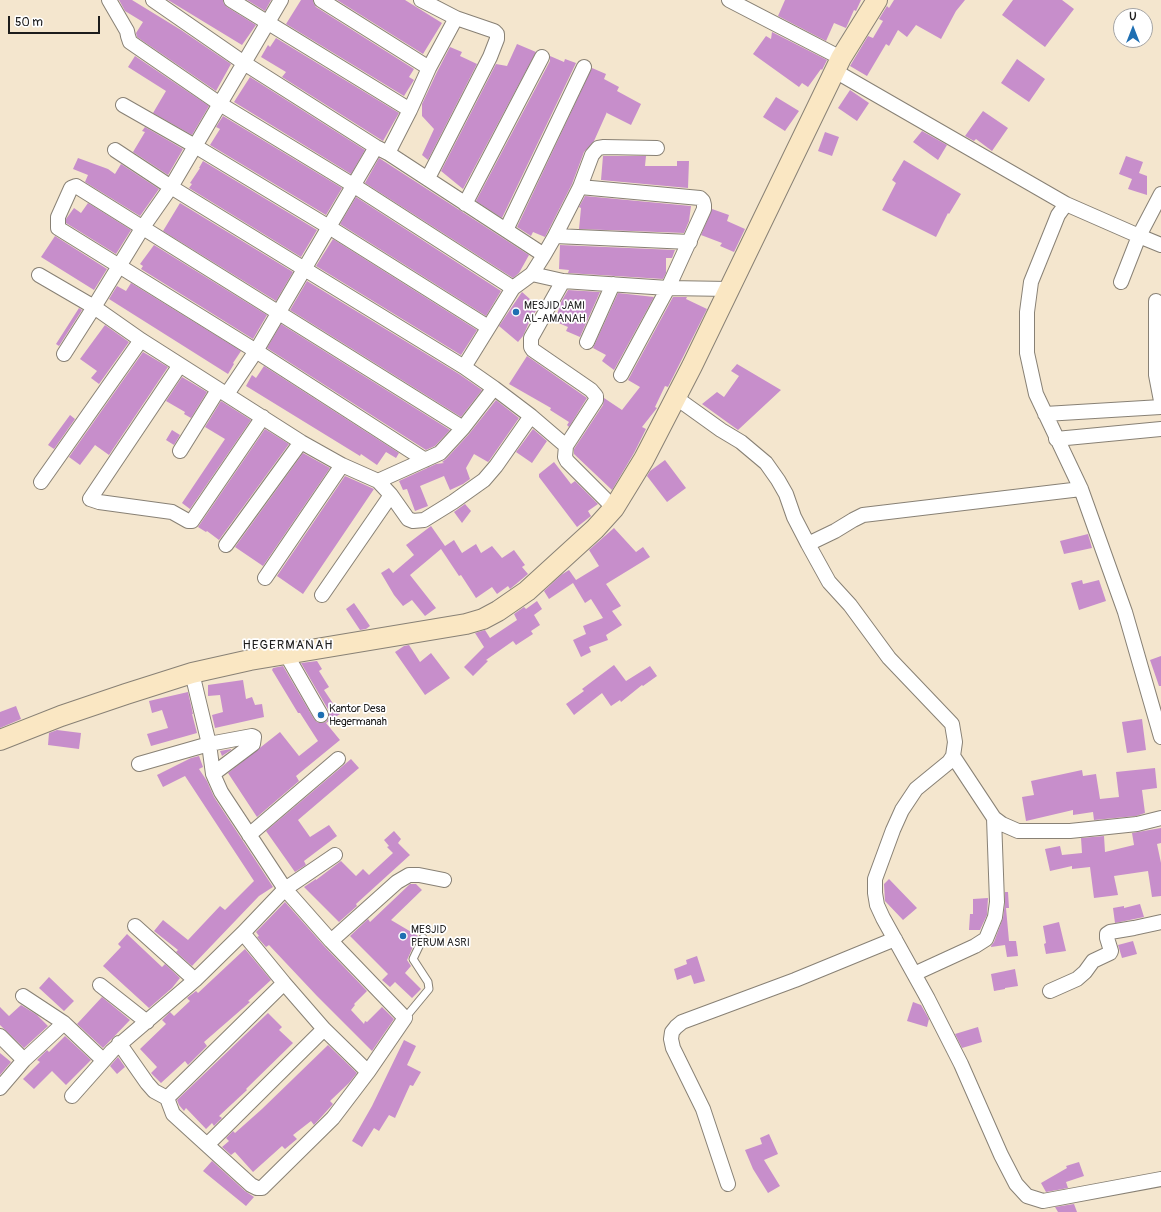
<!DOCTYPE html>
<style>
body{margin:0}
#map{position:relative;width:1161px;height:1212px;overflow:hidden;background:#f4e6ce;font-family:Pangolin,sans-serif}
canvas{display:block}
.north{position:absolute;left:1113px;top:8px;width:40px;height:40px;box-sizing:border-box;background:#fff;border:1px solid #a4a4a4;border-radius:50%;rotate:0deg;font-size:11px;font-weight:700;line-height:16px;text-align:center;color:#1c1c1c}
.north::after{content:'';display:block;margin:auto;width:14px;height:18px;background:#1f6fb2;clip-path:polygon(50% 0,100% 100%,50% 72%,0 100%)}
.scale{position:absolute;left:8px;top:16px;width:92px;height:18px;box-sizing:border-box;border:2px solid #1c1c1c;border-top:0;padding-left:5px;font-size:12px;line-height:14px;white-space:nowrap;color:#1c1c1c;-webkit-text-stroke:3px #fff;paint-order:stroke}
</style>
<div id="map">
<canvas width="1161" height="1212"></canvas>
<div class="north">U</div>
<div class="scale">50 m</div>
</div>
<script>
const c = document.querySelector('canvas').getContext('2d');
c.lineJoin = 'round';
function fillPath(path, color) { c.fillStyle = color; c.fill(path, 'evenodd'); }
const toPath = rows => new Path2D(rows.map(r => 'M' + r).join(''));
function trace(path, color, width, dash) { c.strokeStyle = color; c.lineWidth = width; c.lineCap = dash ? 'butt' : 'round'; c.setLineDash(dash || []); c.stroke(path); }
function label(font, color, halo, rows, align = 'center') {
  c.font = font + ' Pangolin,sans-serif'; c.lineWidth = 3.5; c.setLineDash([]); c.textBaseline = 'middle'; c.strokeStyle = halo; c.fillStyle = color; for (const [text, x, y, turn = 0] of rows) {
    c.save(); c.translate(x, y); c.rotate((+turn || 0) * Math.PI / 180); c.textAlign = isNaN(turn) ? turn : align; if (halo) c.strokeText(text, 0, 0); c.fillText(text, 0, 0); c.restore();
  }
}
fillPath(toPath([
 [119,0,132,0,181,30,231,64,216,91,137,37,136,33,143,22,125,11],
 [168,0,223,0,224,4,227,7,256,25,242,45],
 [247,0,271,0,265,11],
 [301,0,313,0,314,4,316,7,414,69,409,77,414,80,404,96,286,24],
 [337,0,405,0,442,23,423,54],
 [785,0,861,0,856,11,854,10,846,28,834,23,826,41,778,16],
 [894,0,965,0,956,11,941,39,916,25,907,37,898,30,889,46,886,44,867,76,850,66,868,36,873,38,883,21,879,19,887,6,889,8],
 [1013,0,1062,0,1074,9,1045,47,1002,15],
 [772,32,827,60,822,70,821,69,808,87,802,83,799,87,753,54,766,36,771,39],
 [276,38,399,113,383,141,282,77,286,72,261,57,268,45,270,47],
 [517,44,536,52,463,189,441,171,496,64,507,66],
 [450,47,462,52,460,56,477,64,428,160,422,155,434,129,422,116,422,104,437,72],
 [135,56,209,106,192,135,153,113,166,91,128,67],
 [550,56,564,62,565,59,576,63,502,218,476,201,550,61],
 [1017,59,1045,79,1029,102,1001,83],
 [592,68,606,74,604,79,619,87,617,91,641,104,631,125,607,113,607,112,594,141,584,152,572,184,545,237,533,232,531,236,517,227],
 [250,77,365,150,351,174,234,102],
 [850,90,869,103,857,121,838,108],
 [776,97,799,111,785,131,763,117],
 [983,111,1008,128,992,151,976,139,974,141,965,136],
 [223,116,342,188,326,215,210,145,220,129,216,127],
 [145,127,183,149,168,175,133,152,145,132,142,131],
 [922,131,947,145,938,160,913,142],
 [825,132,839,137,832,156,818,151],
 [603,156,646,156,645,166,677,166,677,161,689,161,688,188,601,180],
 [1126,156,1143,162,1139,173,1147,176,1147,195,1128,189,1132,179,1119,174],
 [78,158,108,169,115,174,121,164,159,189,140,216,85,182,88,175,73,169],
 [379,158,529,255,519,273,513,278,365,183],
 [904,160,961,194,949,214,948,213,936,237,882,210,896,183,892,180],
 [203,161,317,230,301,257,189,188,192,184,190,183,200,168,199,168],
 [585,196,691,206,689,221,684,233,579,229,581,208,579,207],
 [356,197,501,291,486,316,340,224],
 [88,203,131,230,116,254,66,223,66,219,74,208,81,213],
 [180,203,293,272,276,301,163,231],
 [712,209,729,215,727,221,745,229,734,252,720,246,722,243,701,235],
 [55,236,107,269,94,290,41,257],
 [333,239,477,330,461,355,316,266],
 [154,245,267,315,253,339,141,269,143,266,140,264],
 [560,245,675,250,672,258,666,258,666,273,663,279,568,273,569,270,559,269],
 [307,281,459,374,482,390,461,417,290,310],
 [131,283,241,351,233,363,234,364,228,374,109,299,117,286,126,291],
 [568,290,600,292,580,337,566,331,568,327,554,321,559,309,557,309],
 [522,292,539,307,532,316,523,336,518,342,499,326],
 [618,293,654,297,614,370,602,361,606,355,593,348],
 [673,297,687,297,686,299,707,309,668,387,665,386,655,407,657,408,642,427,646,429,634,453,612,490,574,454,574,449,603,405,604,398,622,410,640,387,628,380],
 [79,308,82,310,59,346,56,344],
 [281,324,450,430,435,446,426,450,267,348],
 [105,325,129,342,99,384,91,378,97,371,80,359],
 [143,352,168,367,109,455,95,445,80,465,69,457],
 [527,356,587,398,569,427,567,425,569,422,550,410,551,408,509,384],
 [737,364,781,390,738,430,702,404,717,392,724,397,739,376,731,371],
 [264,366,399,453,396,458,386,452,377,465,361,454,360,456,246,386,252,375,256,378],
 [182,377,207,392,191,418,184,414,185,412,166,401],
 [496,400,519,418,489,461,488,462,474,454,466,468,470,479,463,484,450,490,444,476,420,486,428,506,415,511,407,489,403,490,399,481,436,464,444,463,442,462,446,459,469,434],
 [221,401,251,420,190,509,182,503,225,439,205,427],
 [70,415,75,419,54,449,48,445],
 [265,429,289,444,219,540,207,531,206,532,198,527],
 [533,429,547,441,532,463,516,452],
 [172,430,180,435,174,445,166,440],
 [303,453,330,468,263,566,235,547],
 [665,460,686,488,667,502,647,476,650,471],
 [554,462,571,484,575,481,598,504,588,511,591,516,577,527,539,477,539,474],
 [345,476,374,489,303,594,277,576],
 [465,504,471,511,462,523,454,512],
 [431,526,445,546,454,540,462,553,476,544,481,553,492,546,502,558,514,550,525,565,522,567,528,574,510,589,508,586,497,594,492,587,476,598,461,575,459,576,441,549,410,575,436,608,425,616,412,600,403,606,394,595,381,573,389,568,393,573,414,555,406,545],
 [614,528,636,552,643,547,650,557,606,584,621,606,612,611,622,625,606,635,608,640,589,647,591,652,581,657,573,640,586,634,583,626,603,618,591,599,585,603,573,583,549,599,544,591,561,575,569,570,576,580,599,566,589,550],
 [1088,534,1092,548,1064,554,1060,541],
 [1082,580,1083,584,1099,580,1106,601,1079,610,1071,583],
 [537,601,542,609,534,615,540,625,531,631,533,634,516,645,513,641,486,660,488,661,473,676,464,667,484,647,475,633,485,630,490,638,517,620,514,614,524,607,526,609],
 [354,603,370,626,366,629,360,630,346,609],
 [409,645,420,662,431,653,450,678,425,695,395,652,404,646],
 [1161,656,1161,686,1159,686,1150,660],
 [317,661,322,669,319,671,329,687,324,690,340,714,326,723,340,740,296,776,299,781,257,817,228,773,280,732,299,756,318,741,300,713,298,713,272,670,273,668,283,666,314,719,317,722,321,723,326,722,328,719,329,711,301,663],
 [614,665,626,681,650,666,657,676,643,686,642,685,621,702,620,700,611,706,602,693,574,715,566,704,584,691,582,689],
 [243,680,246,699,252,697,255,705,262,704,264,717,215,728,212,715,223,712,220,695,208,696,208,685],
 [188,692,193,714,192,714,197,733,151,746,147,734,168,728,162,710,152,713,149,701],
 [16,706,21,719,0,728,0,712],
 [1142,719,1146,750,1127,753,1122,722],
 [57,730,81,733,79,749,48,745,49,733],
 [231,749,231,750,222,756,220,751],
 [199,756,203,767,199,769,207,781,214,797,273,887,259,896,192,966,176,952,178,950,154,931,163,920,188,940,220,906,225,910,254,881,185,776,163,787,157,775,191,758],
 [351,759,359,768,298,820,310,837,329,825,337,836,304,861,306,865,295,872,266,831],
 [1155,768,1157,788,1142,790,1145,813,1136,816,1094,820,1093,812,1073,815,1073,810,1026,821,1022,797,1034,795,1031,781,1082,770,1083,776,1096,774,1100,799,1119,797,1116,772],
 [1161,828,1161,843,1157,844,1161,863,1161,896,1152,897,1148,871,1114,876,1118,895,1094,898,1090,867,1072,869,1072,866,1050,871,1045,849,1060,846,1062,855,1082,853,1081,838,1104,836,1105,852,1134,845,1132,833],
 [394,831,401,839,398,843,410,855,356,904,357,906,339,922,304,887,316,879,316,880,341,861,356,876,363,869,369,875,393,853,387,847,389,846,384,840],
 [889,879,917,908,903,920,885,901,884,884],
 [410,884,416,884,422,890,391,920,418,936,407,960,411,966,405,973,421,989,412,998,395,982,390,987,382,980,388,974,350,936,368,919,370,922],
 [1005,892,1008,892,1009,908,1006,908,1009,941,1016,941,1018,956,1007,957,1005,945,991,947,991,946,994,942,1003,918,1005,903],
 [988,898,987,915,980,930,969,930,970,914,973,914,973,899],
 [285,902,325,947,367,991,354,1004,355,1005,351,1010,364,1024,365,1021,367,1022,382,1007,394,1019,372,1051,317,996,269,945,266,947,257,937,259,936,256,932],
 [1140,904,1144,917,1115,923,1113,908,1124,906,1124,908],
 [1059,922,1066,951,1046,954,1044,944,1046,943,1043,926],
 [127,934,162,967,165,964,180,978,172,988,149,1008,103,966,121,947,118,944],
 [1133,941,1137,954,1122,958,1118,945],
 [245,949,271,980,248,1001,250,1002,204,1042,207,1046,188,1065,185,1061,161,1083,151,1073,157,1067,140,1049,166,1024,162,1020,170,1012,174,1016,190,1001,187,998,196,991,198,993],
 [697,956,705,981,694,984,691,975,677,980,674,969,687,964,686,960],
 [1015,969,1018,986,1005,988,1005,989,994,991,991,974],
 [49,977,74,1001,64,1011,39,988],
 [102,997,130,1020,103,1048,77,1024],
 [913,1002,921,1005,929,1019,927,1027,907,1021],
 [21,1005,37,1015,48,1026,24,1048,0,1025,0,1007,9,1016],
 [268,1013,282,1027,279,1030,293,1043,246,1089,247,1090,219,1116,222,1118,214,1126,212,1123,206,1129,186,1108,184,1111,179,1105,177,1100],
 [978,1027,982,1042,962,1048,955,1034],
 [65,1036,91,1060,66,1085,52,1071,34,1089,23,1079,40,1062,37,1060,47,1050,49,1052],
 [404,1040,416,1046,407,1065,421,1072,413,1086,410,1085,395,1118,389,1115,379,1131,374,1128,362,1147,352,1141,372,1106],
 [328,1045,357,1073,349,1083,330,1101,333,1104,314,1125,311,1121,293,1135,297,1139,285,1149,282,1146,253,1172,235,1152,231,1155,222,1147,229,1141,226,1138,233,1131,235,1133,262,1109],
 [0,1053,11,1062,0,1075],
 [118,1057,125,1067,117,1074,110,1066],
 [769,1134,778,1154,764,1160,780,1186,768,1193,753,1169,745,1150,762,1144,760,1138],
 [212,1161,245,1191,254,1197,246,1206,203,1171],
 [1079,1162,1084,1176,1066,1182,1068,1188,1046,1192,1041,1183,1067,1168,1066,1166],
 [1074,1204,1077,1212,1058,1212,1055,1207]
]), '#c78ecb');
const lane = toPath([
 [405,1018,429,989,428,982,413,959,423,938]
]);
const street = toPath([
 [109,0,127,31,128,36,130,42,220,104,353,185,513,288],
 [153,0,244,63,376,147,388,153,544,255,532,274,513,288,464,367],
 [231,0,410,110],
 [321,0,429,68],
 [421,0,456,18,494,31,497,34,497,39,490,57,428,178],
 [729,0,841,58],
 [835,71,1066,204,1139,236,1161,194],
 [123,105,195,146,329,227,488,327],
 [115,150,171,187,464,367,494,388,531,416,496,466,484,480,453,502,424,520,413,521,408,519,391,495,378,481,342,465,301,442,141,340,94,307,143,227,171,187,281,0],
 [388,153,410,110,429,68,456,18],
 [580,187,700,198,703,201,704,205,704,209,668,288,621,375],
 [465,204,542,57],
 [1066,204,1058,215,1054,225,1031,282,1027,312,1027,353,1036,394,1081,489,1125,612,1161,737],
 [506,230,584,67],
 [555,236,690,242],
 [544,255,555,236,580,187,592,155,598,148,604,147,657,148],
 [532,274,563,281,668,288,729,289],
 [39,275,94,307,64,354],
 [563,281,531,338,531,347,533,350,591,390,596,396,596,400,566,446,565,457,567,461,614,508],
 [1121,282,1139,236,1161,245],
 [1156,301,1156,375,1161,401],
 [587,342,613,284],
 [180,365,90,499,99,502,172,512,188,521,192,521,263,417],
 [227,394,256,351,376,147],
 [675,397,721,430,741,442,766,463,778,480,786,494,794,517,808,544,835,531,853,520,863,515,1081,489],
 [1045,414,1161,407],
 [531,416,566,446],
 [1056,439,1161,429],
 [180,451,218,390],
 [425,460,256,351,58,228,58,217,71,188,76,186,463,428],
 [378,481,440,453,463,428,494,388],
 [41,482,141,340],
 [808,544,829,582,850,605,889,658,952,724,955,742,953,756,949,762,916,789,902,810,893,830,875,879,875,893,877,905,883,918,928,999,961,1064,1001,1155,1016,1184,1027,1196,1043,1201,1161,1179],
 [226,545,301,442],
 [265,578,342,465],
 [322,595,391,495],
 [286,654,321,715],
 [192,673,209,744,213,774,221,792,285,889,331,941,405,1018,368,1072,333,1118,262,1188,257,1188,251,1185,207,1145,324,1029],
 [953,756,994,818,1002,824,1018,831,1070,831,1137,824,1161,818],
 [139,764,209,744,252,736,254,737,253,744,213,774],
 [249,835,338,759],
 [135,926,195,980],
 [243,933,284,983,324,1029,368,1072],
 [331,941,397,882,409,875,419,875,444,880],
 [914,974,975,946,986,939,995,917,997,902,994,818],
 [100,985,147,1022],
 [1050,991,1077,979,1085,972,1093,961,1110,953,1111,951,1107,938,1107,934,1110,932,1134,928,1161,922],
 [23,996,64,1023,103,1060],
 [0,1036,24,1060],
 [119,1043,147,1083,154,1091,167,1098,173,1114,207,1145],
 [0,1088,24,1060,64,1023],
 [72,1096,112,1051,195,980,243,933,285,889,335,855],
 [167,1098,284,983],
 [728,1184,703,1109,673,1048,671,1039,672,1032,676,1027,682,1022,795,980,895,939]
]);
const secondary = toPath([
 [0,740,61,716,126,694,192,673,250,660,466,624,483,619,498,611,527,591,595,529,614,508,644,459,692,366,841,58,877,0]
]);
trace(lane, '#888175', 9);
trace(street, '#888175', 16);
trace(secondary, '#888175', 22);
trace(lane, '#fff', 7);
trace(street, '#fff', 14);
trace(secondary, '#fae7c3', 20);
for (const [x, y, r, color] of [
 [516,312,4,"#1f6fb2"],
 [321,715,4,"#1f6fb2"],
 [403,936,4,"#1f6fb2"]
]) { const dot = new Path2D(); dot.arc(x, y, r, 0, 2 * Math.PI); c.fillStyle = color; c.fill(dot); trace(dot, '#fff', 1.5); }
label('11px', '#1c1c1c', '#fff', [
 ["MESJID JAMI",524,306],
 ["AL-AMANAH",524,319],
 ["Kantor Desa",329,709],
 ["Hegermanah",329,722],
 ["MESJID",411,930],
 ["PERUM ASRI",411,943]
], 'left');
c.letterSpacing = '1px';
label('13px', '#1c1c1c', '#fff', [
 ["HEGERMANAH",288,646]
]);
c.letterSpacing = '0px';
</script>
